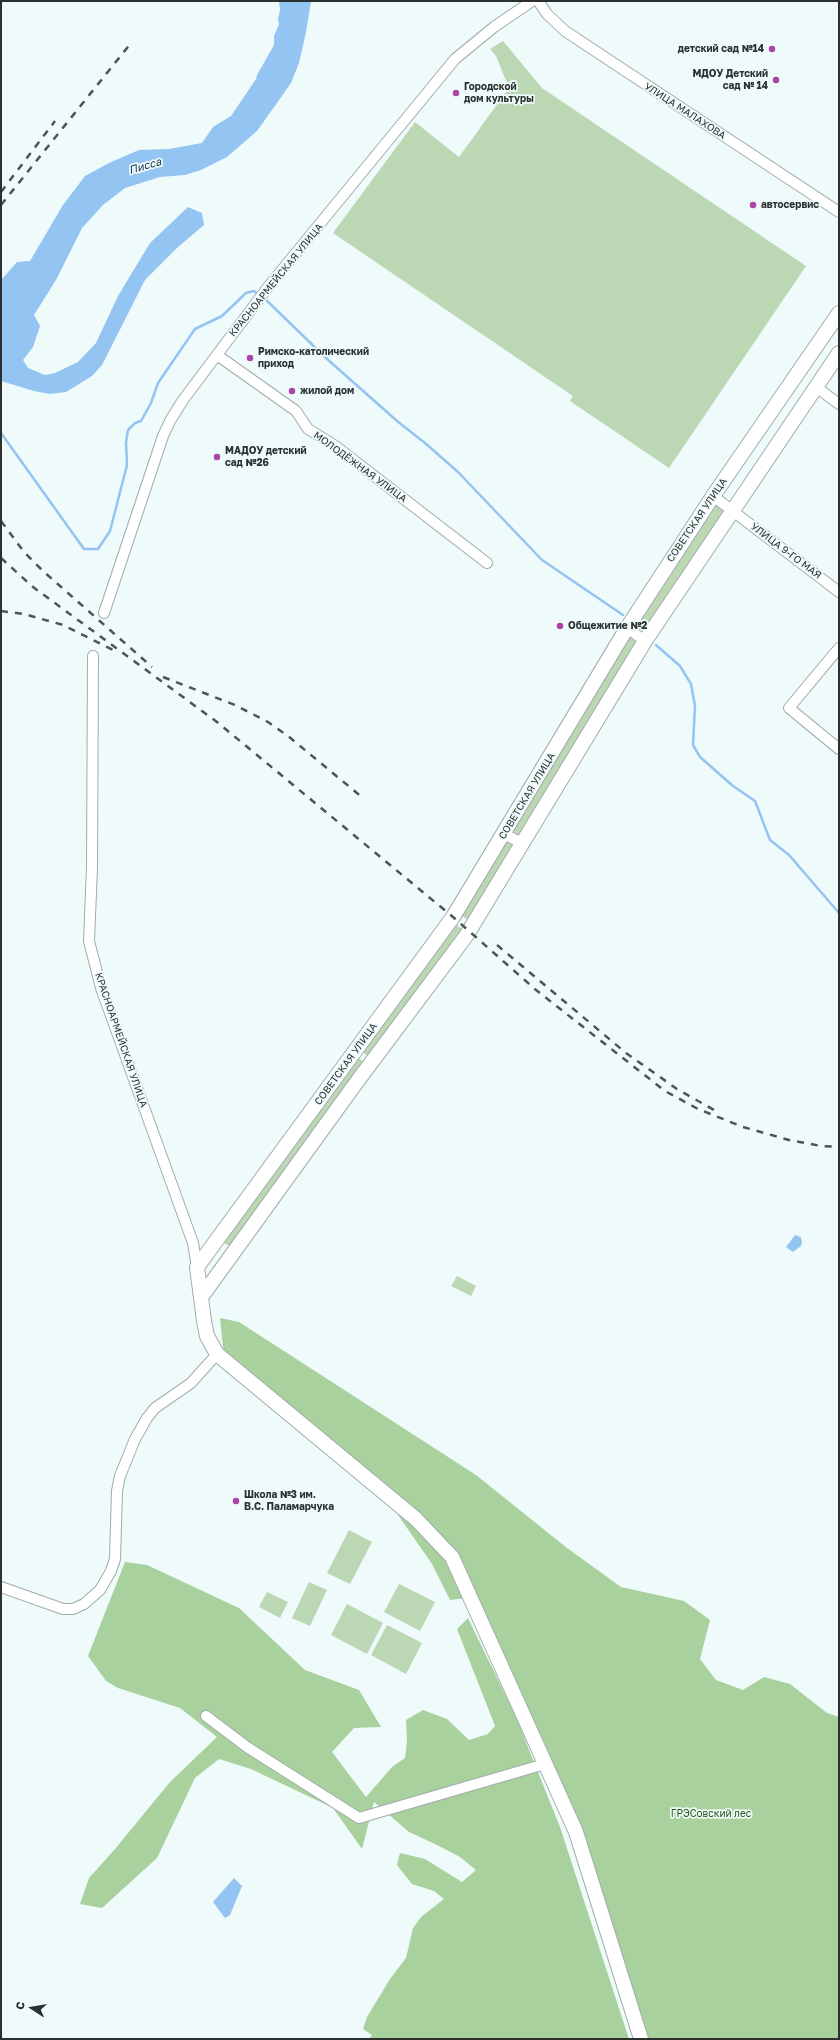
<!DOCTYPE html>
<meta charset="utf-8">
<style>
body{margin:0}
#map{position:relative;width:840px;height:2040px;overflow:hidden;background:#effafa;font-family:"Golos Text",sans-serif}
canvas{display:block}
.frame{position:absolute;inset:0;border:2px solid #2c3030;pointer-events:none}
.north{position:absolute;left:12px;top:1988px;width:40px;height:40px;-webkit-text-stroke:3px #effafa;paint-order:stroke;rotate:282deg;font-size:11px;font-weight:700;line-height:16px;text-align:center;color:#2c3030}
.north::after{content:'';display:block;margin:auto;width:14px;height:18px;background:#2c3030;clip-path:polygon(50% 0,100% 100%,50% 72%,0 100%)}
</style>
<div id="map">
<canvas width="840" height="2040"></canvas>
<div class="frame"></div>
<div class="north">С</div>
</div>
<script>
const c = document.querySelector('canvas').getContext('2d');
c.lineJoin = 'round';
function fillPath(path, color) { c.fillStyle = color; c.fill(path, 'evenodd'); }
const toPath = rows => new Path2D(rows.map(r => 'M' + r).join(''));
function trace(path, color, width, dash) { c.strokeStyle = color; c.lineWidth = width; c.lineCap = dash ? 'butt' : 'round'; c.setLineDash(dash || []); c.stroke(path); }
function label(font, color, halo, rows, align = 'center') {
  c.font = font + ' "Golos Text",sans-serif'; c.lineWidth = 3.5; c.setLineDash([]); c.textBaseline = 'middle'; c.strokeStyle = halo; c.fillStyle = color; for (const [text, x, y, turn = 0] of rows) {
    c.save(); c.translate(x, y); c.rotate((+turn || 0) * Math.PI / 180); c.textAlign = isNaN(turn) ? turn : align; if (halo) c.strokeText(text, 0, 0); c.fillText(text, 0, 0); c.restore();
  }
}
fillPath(toPath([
 [503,41,542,88,806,266,669,468,570,401,573,396,333,233,415,122,459,157,509,88,496,56,490,49],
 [714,501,728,511,644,637,631,627],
 [629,633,641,641,521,839,510,833],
 [506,839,518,845,469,921,460,914],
 [454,923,463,930,371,1058,360,1051],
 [357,1057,367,1064,231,1247,221,1241],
 [457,1276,476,1286,471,1296,451,1286],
 [349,1530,372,1542,350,1584,327,1573],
 [309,1582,327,1590,310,1626,292,1618],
 [399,1584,435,1602,420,1631,384,1612],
 [267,1592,288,1602,280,1618,259,1607],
 [347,1604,383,1623,367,1654,331,1635],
 [387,1625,422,1643,406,1674,371,1655]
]), '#bbd7b4');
fillPath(toPath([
 [220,1318,239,1322,476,1475,567,1548,621,1587,684,1601,710,1620,700,1659,716,1680,743,1690,764,1677,790,1684,827,1713,839,1717,839,2039,648,2039,566,1793,548,1752,473,1597,450,1600,432,1564,387,1499,231,1370,223,1347],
 [125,1562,147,1565,239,1608,305,1670,359,1690,381,1727,354,1728,332,1752,366,1797,392,1767,405,1758,407,1740,406,1720,423,1710,447,1719,469,1740,488,1734,495,1726,457,1629,468,1618,516,1717,560,1827,629,2039,369,2039,372,2035,363,2029,367,2017,390,1979,406,1958,413,1928,421,1917,444,1899,434,1891,412,1884,397,1865,400,1853,425,1859,462,1882,476,1870,460,1857,437,1845,409,1832,374,1802,362,1849,333,1808,251,1769,219,1759,195,1778,157,1858,102,1908,80,1904,89,1878,115,1849,170,1782,217,1737,180,1708,118,1688,106,1681,88,1656]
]), '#a8d19e');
fillPath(toPath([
 [279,1,311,1,306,32,299,63,291,83,257,131,227,157,201,170,185,175,160,177,125,188,103,205,82,228,56,280,34,315,40,326,33,347,23,360,28,368,45,375,55,373,78,362,96,343,118,296,150,243,188,207,202,213,204,225,178,247,145,280,102,365,92,376,66,392,50,394,34,391,1,381,1,280,17,262,30,261,63,205,85,176,109,163,139,150,169,149,202,143,213,127,231,116,256,79,257,75,274,45,274,36,279,24,278,19,280,10],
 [795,1235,801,1237,802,1242,801,1246,793,1252,786,1247],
 [234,1878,242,1886,230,1915,225,1918,213,1902]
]), '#94c4f1');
trace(toPath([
 [263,297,326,358,397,421,425,443,458,472,542,560,623,615],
 [1,433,84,549,98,549,110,531,127,465,126,442,128,430,135,423,141,421,151,403,158,383,195,329,222,316,246,293,254,291,258,294],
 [656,645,680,666,691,684,695,706,693,745,700,757,733,786,755,801,770,840,789,855,839,913]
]), '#94c4f1', 2.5);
const street = toPath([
 [538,1,547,14,565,31,839,212],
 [217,355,296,411,308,429,334,445,487,563],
 [816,387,839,404],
 [713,496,839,592],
 [104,613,163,436,170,421,183,400,268,287,455,59,494,27,532,1],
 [627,628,645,641],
 [839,648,789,708,839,749],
 [93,656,92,868,89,941,101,988,193,1243,197,1267],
 [504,834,522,843],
 [1,1587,63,1609,73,1609,84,1604,100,1590,111,1571,115,1559,117,1491,120,1476,135,1439,147,1418,155,1408,191,1383,217,1354],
 [206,1716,247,1747,359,1818,545,1764]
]);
const secondary = toPath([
 [202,1296,356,1083,466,936,645,641,839,353],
 [641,2039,576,1832,452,1557,416,1519,217,1354,207,1336,204,1321,197,1267,453,917,627,628,713,496,839,313]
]);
trace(street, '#a2acab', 12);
trace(secondary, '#a2acab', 16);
trace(street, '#fff', 10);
trace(secondary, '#fff', 14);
trace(toPath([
 [1,192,55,121],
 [1,205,131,43],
 [1,521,24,552,43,571,152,667],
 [1,558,33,587,217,722,453,917,536,990,665,1091,698,1109,743,1127,789,1140,821,1146,839,1147],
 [1,611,24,614,63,625,113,650],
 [163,677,235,705,268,722,288,736,363,798],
 [497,945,626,1053,677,1089,714,1110]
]), '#4e5353', 2.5, [7, 7]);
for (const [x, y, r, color] of [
 [772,49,4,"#ac44a8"],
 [776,80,4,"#ac44a8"],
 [456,93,4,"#ac44a8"],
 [753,205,4,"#ac44a8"],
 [250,358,4,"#ac44a8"],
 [292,391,4,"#ac44a8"],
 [217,457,4,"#ac44a8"],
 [560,626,4,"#ac44a8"],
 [236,1501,4,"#ac44a8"]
]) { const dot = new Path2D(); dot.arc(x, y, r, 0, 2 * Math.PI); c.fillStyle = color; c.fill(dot); trace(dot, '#effafa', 1.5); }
label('bold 10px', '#2c3030', '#effafa', [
 ["детский сад №14",764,49,"right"],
 ["МДОУ Детский",768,74,"right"],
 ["сад № 14",768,86,"right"],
 ["Городской",464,87],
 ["дом культуры",464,99],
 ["автосервис",761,205],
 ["Римско-католический",258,352],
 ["приход",258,364],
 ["жилой дом",300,391],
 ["МАДОУ детский",225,451],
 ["сад №26",225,463],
 ["Общежитие №2",568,626],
 ["Школа №3 им.",244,1495],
 ["В.С. Паламарчука",244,1507]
], 'left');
label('10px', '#2c3030', '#effafa', [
 ["УЛИЦА МАЛАХОВА",685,111,33],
 ["КРАСНОАРМЕЙСКАЯ УЛИЦА",276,280,-51],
 ["МОЛОДЁЖНАЯ УЛИЦА",360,467,36],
 ["СОВЕТСКАЯ УЛИЦА",697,520,-56],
 ["УЛИЦА 9-ГО МАЯ",786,551,37],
 ["СОВЕТСКАЯ УЛИЦА",527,796,-59],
 ["КРАСНОАРМЕЙСКАЯ УЛИЦА",121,1040,71],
 ["СОВЕТСКАЯ УЛИЦА",346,1064,-54]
]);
label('10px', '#235612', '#effafa', [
 ["ГРЭСовский лес",711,1814]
]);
label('italic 11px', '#113452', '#effafa', [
 ["Писса",145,166,-16]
]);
</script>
